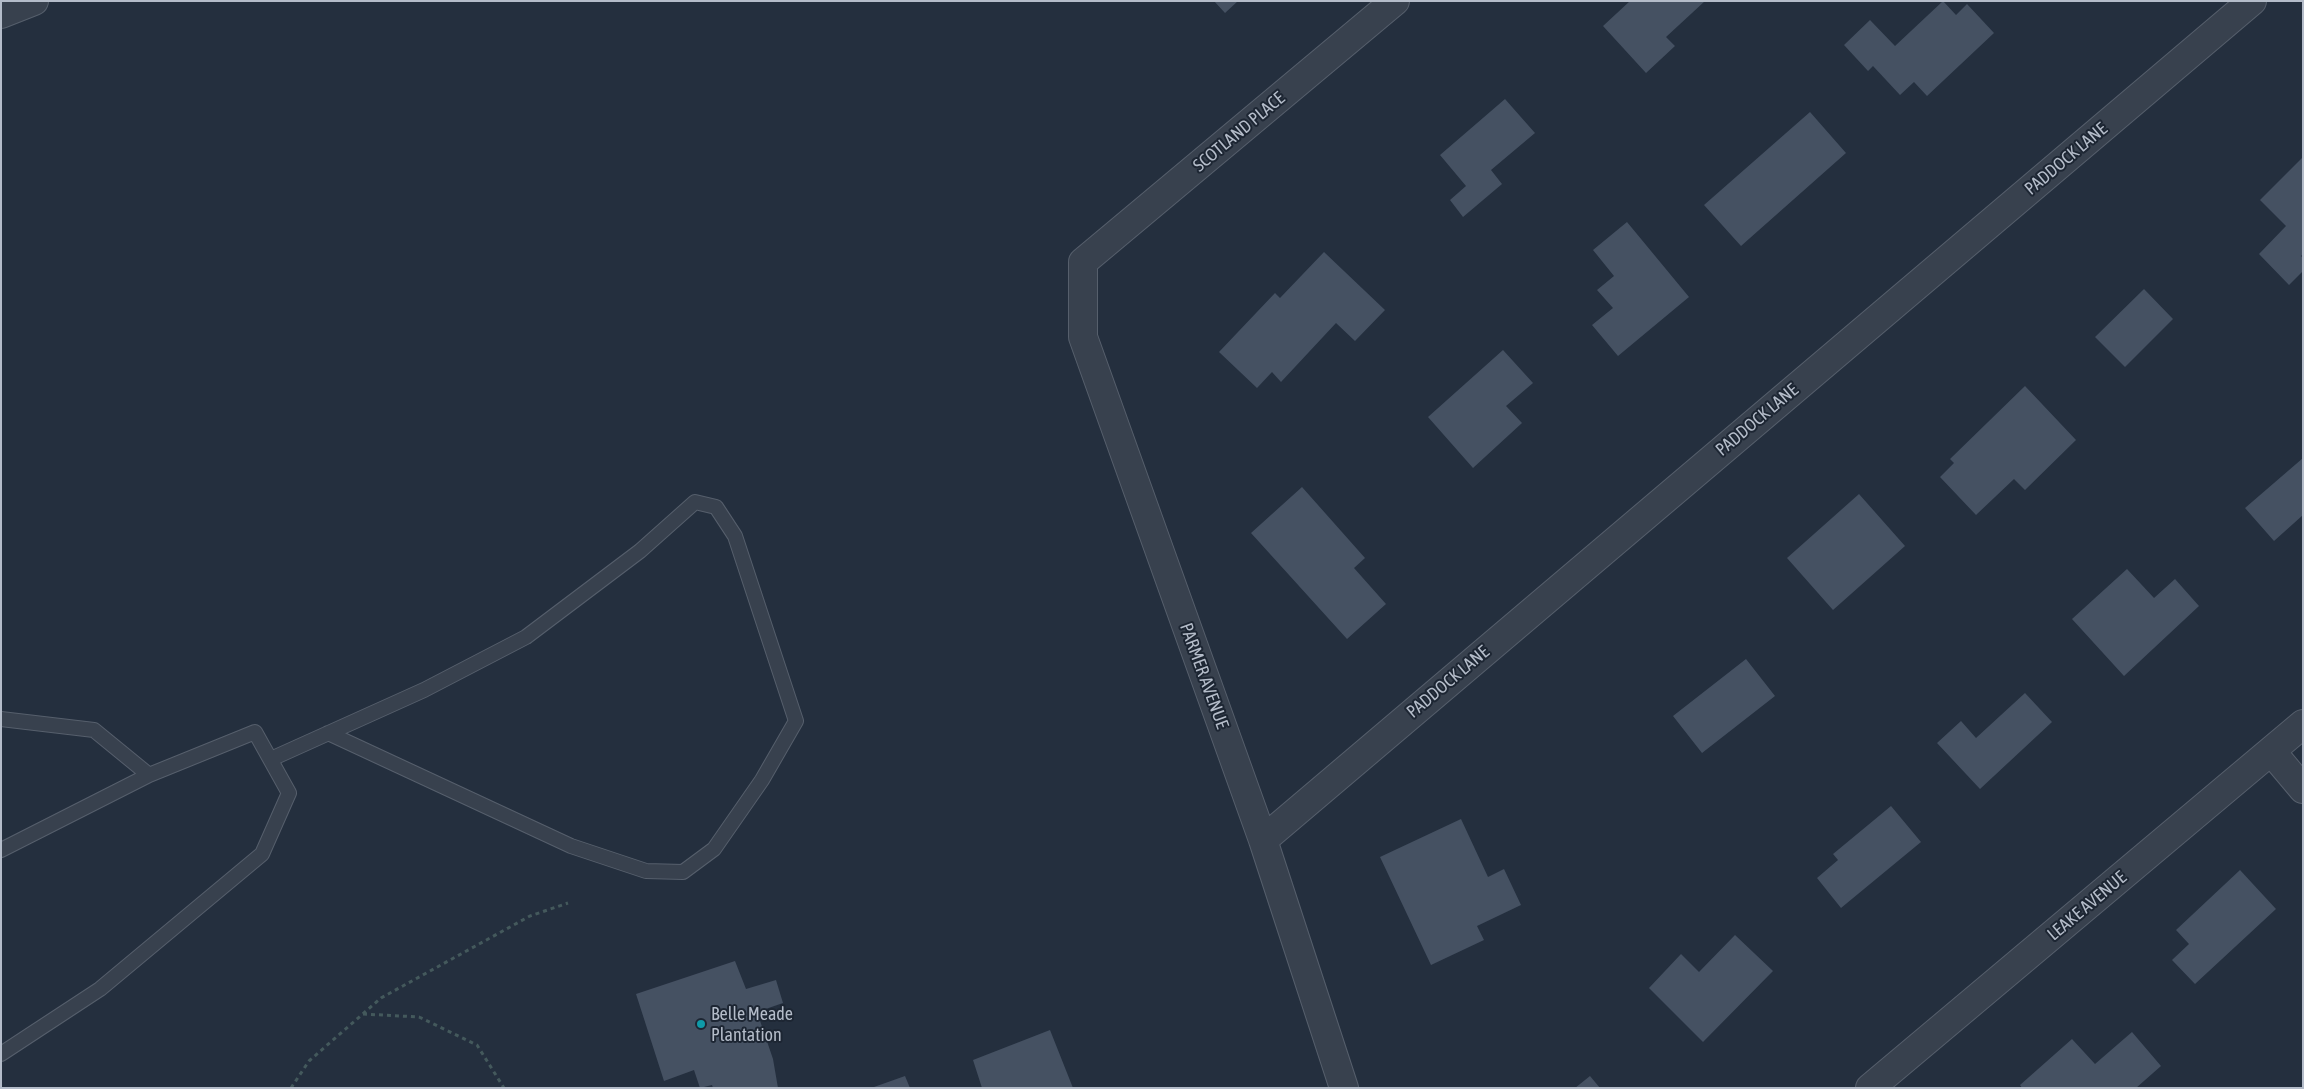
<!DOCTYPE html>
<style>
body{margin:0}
#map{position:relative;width:2304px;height:1089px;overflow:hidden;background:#242f3e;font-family:"Asap Condensed",sans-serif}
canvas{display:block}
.frame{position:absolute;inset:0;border:2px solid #b4bcc9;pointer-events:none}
</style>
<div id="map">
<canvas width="2304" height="1089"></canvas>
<div class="frame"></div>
</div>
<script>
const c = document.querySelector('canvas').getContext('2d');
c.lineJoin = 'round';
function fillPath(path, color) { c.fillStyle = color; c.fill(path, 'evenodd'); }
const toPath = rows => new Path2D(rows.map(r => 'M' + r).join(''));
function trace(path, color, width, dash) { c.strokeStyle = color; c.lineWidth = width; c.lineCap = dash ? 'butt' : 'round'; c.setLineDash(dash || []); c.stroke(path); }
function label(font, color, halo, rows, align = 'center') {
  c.font = font + ' "Asap Condensed",sans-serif'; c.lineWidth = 4; c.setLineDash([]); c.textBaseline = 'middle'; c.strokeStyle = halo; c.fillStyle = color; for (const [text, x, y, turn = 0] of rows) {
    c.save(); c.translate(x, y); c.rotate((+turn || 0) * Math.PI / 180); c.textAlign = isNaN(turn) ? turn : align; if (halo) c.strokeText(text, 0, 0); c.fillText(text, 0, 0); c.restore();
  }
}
fillPath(toPath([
 [1214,1,1238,1,1225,13],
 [1630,1,1705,1,1666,37,1675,46,1646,73,1603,26],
 [1943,1,1956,15,1967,4,1994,33,1927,96,1914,82,1900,95,1873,66,1868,71,1844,45,1870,20,1895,46],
 [1505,99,1535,133,1491,170,1502,184,1463,217,1450,200,1466,186,1440,155],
 [1810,112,1846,153,1741,246,1704,205],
 [2303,157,2303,254,2301,256,2303,258,2303,271,2289,285,2259,254,2286,226,2260,200],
 [1627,222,1689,297,1618,356,1592,325,1613,308,1597,290,1614,276,1593,250],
 [1324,252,1385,310,1355,341,1336,323,1281,382,1272,372,1257,388,1219,352,1275,293,1280,298],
 [2144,289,2173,319,2125,367,2095,337],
 [1503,350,1533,383,1506,406,1522,423,1473,468,1428,417],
 [2025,386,2076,440,2025,490,2014,479,1976,515,1940,477,1954,463,1950,459],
 [2303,458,2303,515,2274,541,2245,508],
 [1302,487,1365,558,1354,568,1386,604,1347,639,1251,533],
 [1859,494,1905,546,1833,610,1787,558],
 [2127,569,2154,598,2175,579,2199,606,2124,676,2072,619],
 [1746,659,1775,696,1702,753,1673,716],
 [2025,693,2052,722,1980,789,1937,743,1961,721,1976,738],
 [1891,806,1921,842,1841,908,1817,878,1838,860,1833,854],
 [1461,819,1488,877,1504,869,1521,905,1477,926,1484,940,1431,965,1380,857],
 [2240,870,2276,909,2195,984,2172,960,2189,944,2176,930],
 [1735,935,1773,971,1703,1042,1649,988,1681,954,1699,972],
 [735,961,746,989,776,980,783,1003,757,1012,773,1059,778,1088,713,1088,712,1085,700,1088,694,1070,664,1081,636,994],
 [1050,1030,1073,1088,982,1088,973,1060],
 [2132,1032,2161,1066,2136,1088,2022,1088,2020,1085,2072,1039,2095,1064],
 [905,1076,910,1088,874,1088,874,1087],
 [1590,1076,1600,1088,1575,1088]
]), '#455162');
const service = toPath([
 [1,719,94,730,149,775,255,732,289,793,262,854,100,989,1,1054],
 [271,759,424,690,526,637,640,551,695,502,716,507,735,536,796,721,762,780,714,849,683,872,646,871,571,846,328,733],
 [1,850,149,775]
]);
const minor = toPath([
 [1,14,34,1],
 [2271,751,2303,789],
 [1263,840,2252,1],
 [1344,1088,1263,840,1083,337,1083,262,1395,1],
 [1870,1088,2303,724]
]);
trace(service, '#565f6c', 16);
trace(minor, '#565f6c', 30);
trace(toPath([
 [363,1014,419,1017,477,1045,504,1088],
 [291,1088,309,1061,381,998,530,916,568,903]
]), '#44595c', 3, [4, 4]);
trace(service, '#38414e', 14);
trace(minor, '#38414e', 28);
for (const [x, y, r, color] of [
 [701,1024,5,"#0f9aa8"]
]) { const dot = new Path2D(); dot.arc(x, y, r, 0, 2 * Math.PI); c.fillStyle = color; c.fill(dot); trace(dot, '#1d2633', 2); }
label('18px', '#b4bcc9', '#1d2633', [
 ["SCOTLAND PLACE",1239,132,-40],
 ["PADDOCK LANE",2066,159,-40],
 ["PADDOCK LANE",1757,420,-40],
 ["PARMER AVENUE",1204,676,70],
 ["PADDOCK LANE",1448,682,-40],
 ["LEAKE AVENUE",2087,906,-40]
]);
label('18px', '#b4bcc9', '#1d2633', [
 ["Belle Meade",711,1014],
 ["Plantation",711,1035]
], 'left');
</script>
